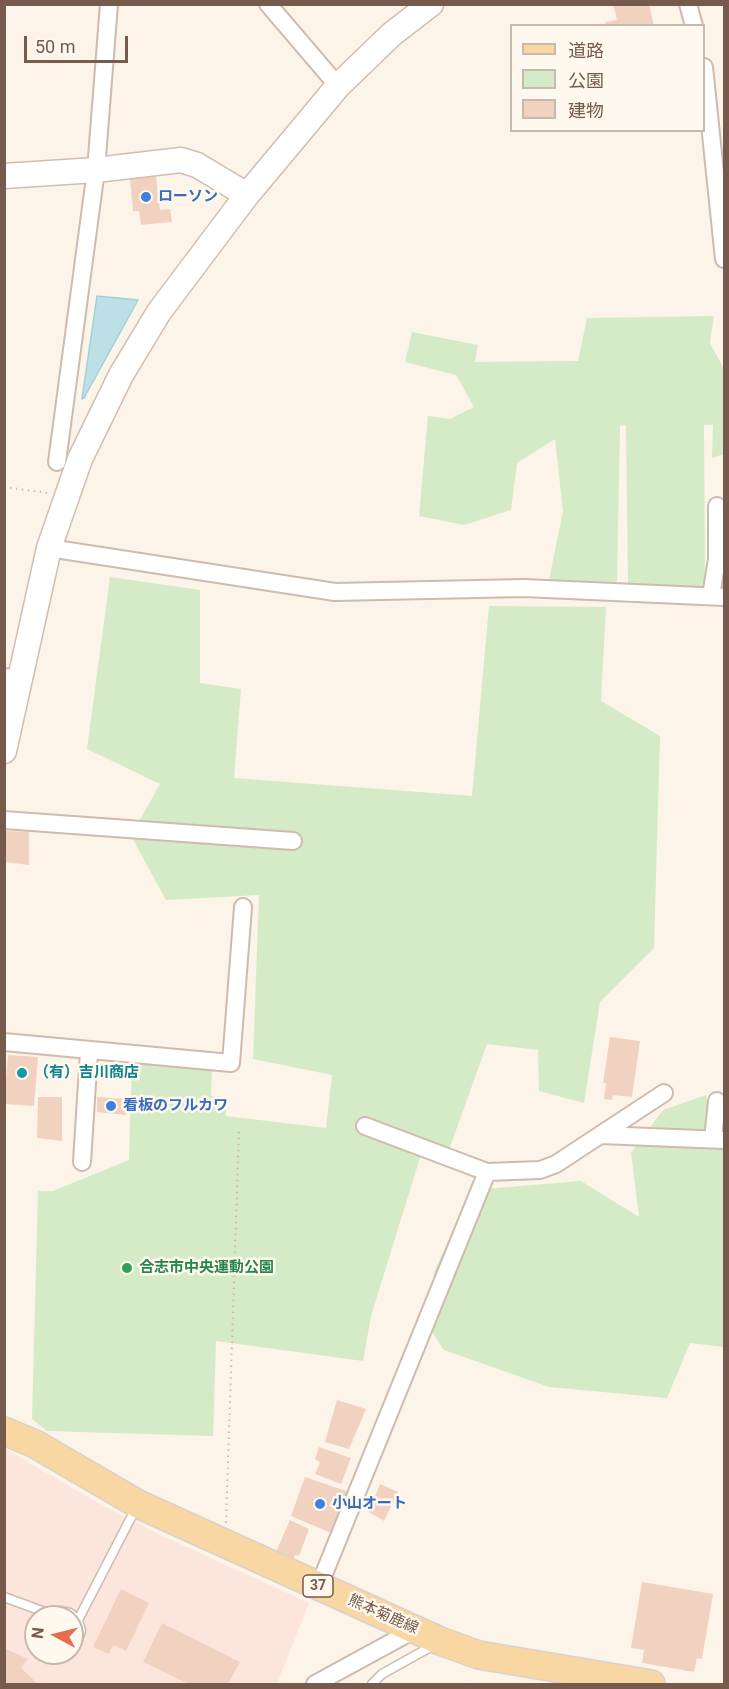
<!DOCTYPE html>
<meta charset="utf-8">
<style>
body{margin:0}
#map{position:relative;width:729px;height:1689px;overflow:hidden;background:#fcf4e8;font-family:Roboto,"Noto Sans JP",sans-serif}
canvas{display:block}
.frame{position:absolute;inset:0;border:6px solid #765a4c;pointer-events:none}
.legend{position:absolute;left:510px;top:24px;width:195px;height:108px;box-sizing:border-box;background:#fff8ee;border:2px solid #c8b9ad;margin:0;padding:8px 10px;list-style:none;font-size:18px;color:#765a4c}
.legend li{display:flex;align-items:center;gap:12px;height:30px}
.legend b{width:30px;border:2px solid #c8b9ad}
.north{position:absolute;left:24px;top:1605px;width:60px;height:60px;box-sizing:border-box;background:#fff8ee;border:2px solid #c8b9ad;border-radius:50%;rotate:277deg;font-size:16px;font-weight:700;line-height:24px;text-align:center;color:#765a4c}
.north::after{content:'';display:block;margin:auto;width:21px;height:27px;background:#e36e50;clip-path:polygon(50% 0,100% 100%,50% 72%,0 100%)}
.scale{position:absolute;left:24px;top:36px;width:104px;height:27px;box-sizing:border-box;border:3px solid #765a4c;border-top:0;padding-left:8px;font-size:18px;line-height:21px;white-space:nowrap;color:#765a4c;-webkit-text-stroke:4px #fff8ee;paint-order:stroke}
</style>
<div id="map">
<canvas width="729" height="1689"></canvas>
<div class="frame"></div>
<ul class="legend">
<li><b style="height:8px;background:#f9d7a2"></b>道路</li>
<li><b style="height:16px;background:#d5eac6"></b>公園</li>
<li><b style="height:16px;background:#f1d2c0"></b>建物</li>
</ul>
<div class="north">N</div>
<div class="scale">50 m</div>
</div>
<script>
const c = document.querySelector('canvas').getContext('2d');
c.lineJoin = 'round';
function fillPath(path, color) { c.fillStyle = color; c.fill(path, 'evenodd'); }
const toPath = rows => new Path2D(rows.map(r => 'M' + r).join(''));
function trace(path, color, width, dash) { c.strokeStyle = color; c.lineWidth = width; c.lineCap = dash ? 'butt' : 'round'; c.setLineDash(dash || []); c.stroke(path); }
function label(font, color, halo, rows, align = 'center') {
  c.font = font + ' Roboto,"Noto Sans JP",sans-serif'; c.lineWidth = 5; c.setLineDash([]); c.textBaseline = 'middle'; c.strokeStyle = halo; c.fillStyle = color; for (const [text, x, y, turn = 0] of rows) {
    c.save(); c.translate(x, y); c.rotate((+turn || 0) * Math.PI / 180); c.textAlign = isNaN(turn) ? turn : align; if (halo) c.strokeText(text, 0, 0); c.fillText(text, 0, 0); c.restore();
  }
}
fillPath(toPath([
 [4,1448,93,1500,158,1534,309,1603,277,1684,5,1684],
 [36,1617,72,1617,72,1653,36,1653]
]), '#fce5dc');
fillPath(toPath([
 [714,316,710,343,724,369,724,454,712,458,713,425,704,425,705,587,628,588,626,425,620,426,617,582,549,580,563,511,555,439,517,463,511,510,464,525,419,516,428,416,450,419,474,407,456,375,405,362,412,332,478,345,475,362,578,361,587,318],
 [110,577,200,590,200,683,241,689,234,778,472,796,489,606,606,607,601,701,660,736,654,948,600,1002,584,1103,539,1091,538,1050,487,1044,450,1147,423,1148,371,1316,363,1361,216,1341,213,1436,47,1431,32,1419,38,1191,53,1191,129,1160,132,1061,212,1068,211,1096,226,1097,226,1116,326,1128,332,1075,253,1059,259,895,166,900,131,836,160,784,87,749],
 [706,1095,714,1138,724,1144,724,1347,690,1343,667,1398,549,1387,444,1350,430,1329,434,1272,472,1190,581,1181,639,1217,631,1153,663,1110]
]), '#d5eac6');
const water = toPath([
 [97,296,138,300,84,398,82,399,97,296]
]);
fillPath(water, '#bce0e6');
trace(water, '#a2d0d7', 1.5);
fillPath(toPath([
 [613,4,649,4,654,26,606,26,605,22,617,20],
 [156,176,160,210,170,209,172,222,141,225,139,211,133,211,130,178],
 [6,831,29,832,29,865,5,862],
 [610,1037,640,1041,632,1097,613,1095,612,1100,604,1099,606,1083,603,1083],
 [8,1055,38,1057,34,1106,4,1104],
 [38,1097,62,1097,62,1141,37,1138],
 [97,1097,126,1099,126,1115,97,1112],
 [337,1400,366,1409,349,1449,325,1442],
 [319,1447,351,1458,341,1484,315,1474,320,1462,315,1459],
 [305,1477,349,1492,333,1534,291,1516],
 [380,1484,398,1492,384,1521,369,1512],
 [290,1520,309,1529,299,1556,295,1555,292,1564,274,1556],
 [642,1582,713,1594,702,1659,697,1658,694,1672,642,1663,644,1650,631,1648],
 [121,1589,149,1603,126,1651,113,1645,109,1654,93,1647],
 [162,1623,240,1662,228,1684,189,1684,143,1662],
 [4,1648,28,1659,21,1668,38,1684,4,1684]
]), '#f1d2c0');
const lane = toPath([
 [4,1597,50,1614],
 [48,1617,60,1611,70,1613,78,1620,81,1631,77,1642,72,1646],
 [78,1620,137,1506],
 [372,1684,382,1674,434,1645]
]);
const street = toPath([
 [268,4,338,86],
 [688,4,694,26],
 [704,67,724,259],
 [57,462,96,170,109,4],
 [49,548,335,592,524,588,724,597],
 [711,596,717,559,717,506],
 [4,677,19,679],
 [4,820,293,841],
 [4,1042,231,1063,243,907],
 [365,1126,487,1172],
 [601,1135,724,1140],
 [713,1139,717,1101],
 [82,1162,89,1052],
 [319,1586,487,1172,540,1170,556,1164,664,1093],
 [315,1684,416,1629]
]);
const secondary = toPath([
 [4,176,96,170,181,160,197,165,247,195],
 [4,751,49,548,80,459,121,375,159,312,247,195,338,86,392,34,431,4]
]);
const primary = toPath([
 [4,1431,35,1444,138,1504,440,1641,479,1655,651,1684]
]);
trace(lane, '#cebbae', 11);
trace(street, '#cebbae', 20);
trace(secondary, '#d3bdae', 27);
trace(primary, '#d9d1cd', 30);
trace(toPath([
 [4,487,48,493],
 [226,1523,239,1130]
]), '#d6b5a2', 2, [1.5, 4.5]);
trace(lane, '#fff', 8);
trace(street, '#fff', 16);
trace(secondary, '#fff', 24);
trace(primary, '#f9d7a2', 27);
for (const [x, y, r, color] of [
 [146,197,6,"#3f7fe0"],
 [22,1073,6,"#0f9aa8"],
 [111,1106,6,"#3f7fe0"],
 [127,1268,6,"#2e9e5b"],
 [320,1504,6,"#3f7fe0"]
]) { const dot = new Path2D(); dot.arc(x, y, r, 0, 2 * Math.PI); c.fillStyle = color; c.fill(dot); trace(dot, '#fff8ee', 2); }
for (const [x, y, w] of [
 [318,1586,30]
]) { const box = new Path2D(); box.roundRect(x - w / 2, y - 11, w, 22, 4.5); c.fillStyle = '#fff8ee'; c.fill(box); trace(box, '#765a4c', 1.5); }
label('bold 14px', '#765a4c', null, [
 ["37",318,1586]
]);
label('bold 15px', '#366cbe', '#fff8ee', [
 ["ローソン",158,197],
 ["看板のフルカワ",123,1106],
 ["小山オート",332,1504]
], 'left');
label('bold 15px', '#0d838f', '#fff8ee', [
 ["（有）吉川商店",34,1073]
], 'left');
label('bold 15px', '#27864d', '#fff8ee', [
 ["合志市中央運動公園",139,1268]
], 'left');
label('15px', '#765a4c', '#fff8ee', [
 ["熊本菊鹿線",383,1615,24]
]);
</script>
